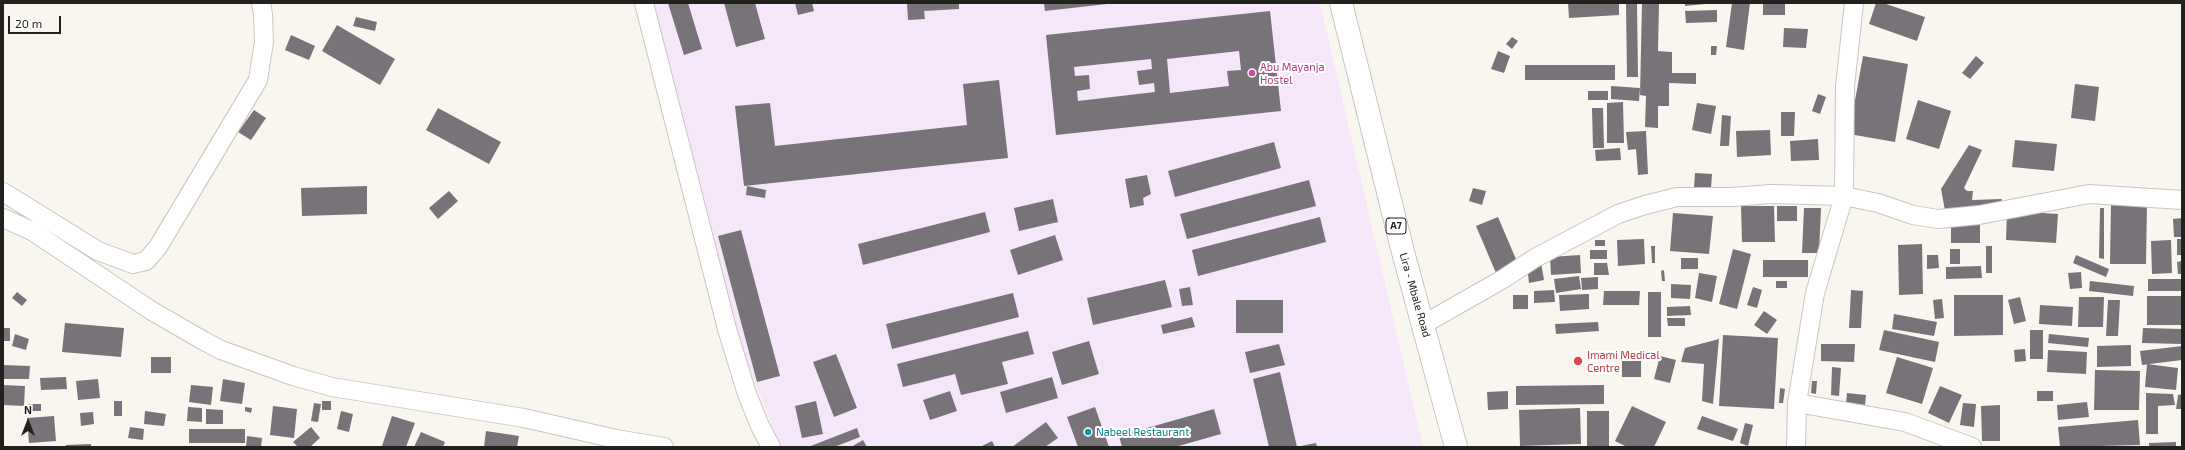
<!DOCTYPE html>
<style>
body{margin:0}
#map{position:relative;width:2185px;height:450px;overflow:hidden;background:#f8f6ee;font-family:"Exo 2",sans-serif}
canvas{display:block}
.frame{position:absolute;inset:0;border:4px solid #21211e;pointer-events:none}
.north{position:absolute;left:8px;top:402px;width:40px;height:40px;-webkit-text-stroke:3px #fff;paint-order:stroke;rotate:0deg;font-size:11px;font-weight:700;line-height:16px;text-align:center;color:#21211e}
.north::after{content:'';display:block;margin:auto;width:14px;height:18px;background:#21211e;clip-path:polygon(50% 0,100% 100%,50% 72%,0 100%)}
.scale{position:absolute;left:8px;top:16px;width:53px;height:18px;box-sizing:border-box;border:2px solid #21211e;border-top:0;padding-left:5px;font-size:12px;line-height:14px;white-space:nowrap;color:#21211e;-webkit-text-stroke:3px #fff;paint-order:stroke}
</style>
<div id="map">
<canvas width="2185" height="450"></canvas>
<div class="frame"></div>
<div class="north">N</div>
<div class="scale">20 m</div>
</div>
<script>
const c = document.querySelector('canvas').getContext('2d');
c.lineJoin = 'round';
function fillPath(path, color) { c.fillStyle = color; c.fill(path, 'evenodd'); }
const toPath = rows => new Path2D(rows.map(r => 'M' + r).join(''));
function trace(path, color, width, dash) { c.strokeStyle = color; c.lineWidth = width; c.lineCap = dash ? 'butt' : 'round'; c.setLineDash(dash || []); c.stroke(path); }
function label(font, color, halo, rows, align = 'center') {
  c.font = font + ' "Exo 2",sans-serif'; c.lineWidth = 4; c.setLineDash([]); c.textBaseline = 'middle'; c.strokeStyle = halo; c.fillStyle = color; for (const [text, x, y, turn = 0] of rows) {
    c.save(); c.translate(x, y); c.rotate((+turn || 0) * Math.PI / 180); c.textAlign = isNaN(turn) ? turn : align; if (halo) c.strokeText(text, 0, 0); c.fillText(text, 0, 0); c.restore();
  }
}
fillPath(toPath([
 [650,3,1320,3,1423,447,781,447,737,337,702,189]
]), '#f5e6f9');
fillPath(toPath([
 [668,3,688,3,702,49,684,55],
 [724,3,755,3,765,39,736,47],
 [795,3,812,3,814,11,798,15],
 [907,3,959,3,959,9,924,11,925,19,908,20],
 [1044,3,1107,3,1107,4,1045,11],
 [1568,3,1619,3,1619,15,1569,18],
 [1626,3,1637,3,1638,77,1627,77],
 [1642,3,1659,3,1658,51,1672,52,1672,73,1696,73,1696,84,1669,83,1669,106,1658,106,1658,128,1645,127,1646,96,1640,95],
 [1685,3,1705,3,1705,4,1685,6],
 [1732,3,1750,3,1744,50,1726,47],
 [1763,3,1785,3,1785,15,1763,15],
 [1876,3,1883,3,1925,17,1917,41,1869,24],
 [1717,10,1717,22,1686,23,1685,11],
 [1270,11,1281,111,1056,135,1046,35],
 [1239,51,1241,70,1227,71,1229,86,1170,93,1167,59],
 [1151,59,1152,69,1137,71,1139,85,1154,83,1155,92,1078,101,1077,91,1090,89,1089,75,1075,76,1074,67],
 [356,17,377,22,375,31,353,26],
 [337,25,395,59,380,85,322,51],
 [1784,28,1808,29,1806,48,1783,47],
 [291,35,315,46,309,60,285,50],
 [1512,37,1518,41,1512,49,1506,44],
 [1711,46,1717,46,1716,55,1711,55],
 [1498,51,1510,56,1504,73,1491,69],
 [1863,56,1908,64,1895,142,1849,134],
 [1976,56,1984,63,1970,79,1962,73],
 [1525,65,1615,65,1615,80,1525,80],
 [999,80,1008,158,744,186,735,106,770,103,775,146,967,125,963,84],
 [2075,84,2099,87,2095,121,2071,118],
 [1611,86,1640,88,1639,101,1611,99],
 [1588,91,1608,91,1608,100,1588,100],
 [1818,94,1826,97,1820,114,1812,111],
 [1918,100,1951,111,1939,149,1906,139],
 [1623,102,1624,143,1607,143,1607,103],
 [1697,103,1716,106,1711,134,1692,130],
 [438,108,501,142,489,164,426,130],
 [1592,108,1603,108,1604,148,1593,148],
 [254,110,266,118,251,140,238,132],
 [1781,112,1795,112,1794,136,1781,136],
 [1722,115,1731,116,1729,146,1720,146],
 [1770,130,1771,155,1737,157,1736,131],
 [1646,131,1648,174,1638,175,1636,149,1628,150,1626,132],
 [1818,139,1819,160,1791,161,1790,141],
 [2015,140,2057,144,2054,171,2012,167],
 [1274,142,1281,168,1175,197,1168,171],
 [1969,145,1982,150,1964,188,1967,191,1973,191,1972,200,2002,199,2001,208,1946,216,1941,189],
 [1620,148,1621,160,1596,161,1595,150],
 [1695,173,1712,174,1711,189,1694,188],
 [1147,175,1151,194,1143,198,1144,205,1130,208,1125,179],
 [1309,180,1316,206,1187,239,1180,214],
 [367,186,367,214,302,216,301,188],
 [747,186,766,190,765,198,746,195],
 [1473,188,1486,191,1482,205,1469,201],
 [449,191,458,201,438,219,429,208],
 [1053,199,1058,222,1019,231,1014,208],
 [2111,203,2147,203,2146,264,2110,264],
 [1741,206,1774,206,1775,242,1742,242],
 [1777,206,1797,206,1797,221,1777,221],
 [1804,208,1821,208,1819,253,1802,253],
 [2100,208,2104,208,2104,259,2099,258],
 [2007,211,2058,214,2056,243,2006,240],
 [985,212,990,232,863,265,858,244],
 [1673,213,1713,216,1709,254,1670,251],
 [1320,217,1326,242,1198,276,1192,250],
 [1498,217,1518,264,1496,273,1476,226],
 [2182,218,2182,237,2174,237,2173,219],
 [1951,221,1980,221,1980,243,1951,243],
 [741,230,780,376,757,382,718,236],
 [1055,235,1063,260,1018,275,1010,250],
 [1644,239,1645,264,1618,266,1617,240],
 [2177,239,2182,239,2182,255,2177,255],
 [1595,240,1605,240,1605,246,1595,246],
 [2171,240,2172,273,2152,274,2151,241],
 [1922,244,1923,294,1899,295,1898,245],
 [1651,246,1655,246,1655,263,1652,263],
 [1986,246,1992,246,1992,273,1986,273],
 [1733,249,1751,254,1737,309,1719,304],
 [1950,249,1960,249,1960,264,1950,264],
 [1590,250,1607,250,1607,259,1590,259],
 [1580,255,1581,273,1551,275,1550,257],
 [1927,255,1938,255,1939,268,1927,269],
 [2076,255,2109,269,2106,277,2073,263],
 [1681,258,1698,258,1698,269,1681,269],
 [1763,260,1808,260,1808,277,1763,277],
 [2182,261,2182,274,2178,274,2177,262],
 [1541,263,1544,280,1529,283,1527,265],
 [1594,263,1607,263,1609,275,1594,275],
 [1981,266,1982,278,1946,279,1946,267],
 [1664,270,1665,281,1662,281,1661,271],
 [2081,272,2082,288,2070,289,2068,273],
 [1699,273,1717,276,1712,302,1695,298],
 [1579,276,1581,289,1556,293,1554,279],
 [1598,277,1598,289,1582,290,1581,278],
 [2148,279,2182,279,2182,291,2148,291],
 [1165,280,1172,307,1093,325,1087,298],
 [1776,281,1787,281,1787,288,1776,288],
 [2090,281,2134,286,2133,296,2089,291],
 [1671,284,1691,285,1690,299,1671,298],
 [1190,287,1193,305,1182,306,1179,289],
 [1753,287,1762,290,1757,308,1747,305],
 [1554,290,1555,302,1534,303,1534,291],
 [1851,290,1863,291,1861,328,1849,328],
 [1604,291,1640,291,1639,305,1603,305],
 [17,292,27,300,22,306,12,298],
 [1648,292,1661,292,1661,337,1648,337],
 [1013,293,1019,317,892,349,886,324],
 [1589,294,1589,309,1560,311,1559,295],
 [1513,295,1528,295,1528,309,1513,309],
 [1954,295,2003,295,2003,335,1954,336],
 [2147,296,2182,296,2182,325,2147,325],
 [2020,297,2026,321,2014,324,2008,300],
 [2079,297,2104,297,2103,327,2078,327],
 [1942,299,1944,318,1935,319,1933,300],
 [1236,300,1283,300,1283,333,1236,333],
 [2108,300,2120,300,2118,336,2106,336],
 [2040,305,2073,307,2072,326,2039,324],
 [1690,306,1691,315,1667,316,1667,307],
 [1764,311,1777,320,1767,334,1754,325],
 [1894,314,1937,322,1934,336,1892,329],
 [1192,317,1195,327,1163,334,1161,325],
 [1667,318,1685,318,1685,326,1668,326],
 [1598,322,1599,331,1556,334,1555,324],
 [65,323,124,328,121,357,62,352],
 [3,328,10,328,10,341,3,341],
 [2143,328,2182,329,2182,344,2142,343],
 [1884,330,1939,342,1935,362,1879,350],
 [2030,330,2043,330,2043,359,2030,359],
 [1028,331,1034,354,1002,362,1008,384,961,395,955,374,903,387,897,364],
 [15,334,29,339,26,350,12,346],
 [2049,334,2089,338,2088,347,2048,343],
 [1723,335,1778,338,1774,409,1719,406],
 [1719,339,1713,404,1702,401,1704,364,1681,362,1685,348],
 [1089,341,1099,374,1062,385,1052,352],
 [1279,344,1285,365,1250,373,1245,352],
 [1821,344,1855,344,1854,362,1821,361],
 [2131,345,2131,366,2097,367,2097,346],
 [2182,346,2182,360,2142,365,2140,351],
 [2025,349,2026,361,2015,362,2014,350],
 [2048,350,2087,352,2086,374,2047,372],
 [836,354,857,408,834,417,813,362],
 [1660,356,1676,360,1670,383,1654,379],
 [151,357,171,357,171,373,151,373],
 [1897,357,1933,368,1922,404,1886,393],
 [1622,361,1641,361,1641,377,1622,377],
 [2147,364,2178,368,2176,390,2145,387],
 [3,365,30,366,29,379,3,379],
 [1832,367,1841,368,1839,396,1831,395],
 [2095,370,2140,371,2139,410,2094,410],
 [1280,372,1297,447,1269,447,1253,379],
 [66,377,67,389,41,390,40,378],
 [1052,377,1058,398,1006,413,1000,392],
 [98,379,100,398,78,400,76,381],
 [223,379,245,383,242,404,220,401],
 [1812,381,1817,381,1816,394,1811,393],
 [3,385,25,386,24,406,3,405],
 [191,385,213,387,211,405,189,402],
 [1604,385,1604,404,1516,405,1516,386],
 [1940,386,1962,395,1949,423,1928,413],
 [1780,388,1785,389,1783,403,1779,403],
 [950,391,957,411,930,420,923,400],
 [1508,391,1508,409,1488,410,1487,392],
 [2037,391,2053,391,2053,401,2037,401],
 [1847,393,1866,395,1865,405,1846,403],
 [2146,393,2173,394,2175,405,2158,406,2158,434,2146,434],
 [2182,394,2182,409,2176,409,2178,395],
 [114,401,122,401,122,416,114,416],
 [322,401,331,401,331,410,322,410],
 [816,401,823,434,802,438,795,406],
 [2087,402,2089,417,2058,420,2057,405],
 [314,403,321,404,318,422,311,421],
 [1963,403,1976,404,1974,427,1960,425],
 [28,404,41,404,41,411,28,411],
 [2000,405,2000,441,1982,441,1981,406],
 [273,406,297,409,294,438,270,435],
 [1632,406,1666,422,1654,447,1627,447,1615,441],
 [188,407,202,408,202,422,187,421],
 [245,407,252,408,251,413,245,411],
 [1095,407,1109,447,1078,447,1067,417],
 [1580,408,1581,444,1520,446,1519,410],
 [206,409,223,410,223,424,206,424],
 [1214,409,1221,434,1175,447,1122,447,1119,436],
 [145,411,166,414,164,426,144,424],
 [341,411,353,414,349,432,337,429],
 [1587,411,1609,411,1609,446,1587,446],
 [93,412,94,424,81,426,80,413],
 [54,416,56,441,29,443,27,418],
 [392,416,415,423,406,447,382,446],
 [1702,416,1738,429,1733,441,1697,429],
 [2138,420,2140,445,2060,447,2058,427],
 [1046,422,1058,438,1045,447,1012,447],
 [1745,423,1753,425,1748,446,1740,443],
 [130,427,144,429,143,440,128,438],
 [311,427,320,438,310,447,298,447,293,442],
 [857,428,860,437,834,447,808,447],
 [189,429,245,429,245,443,189,443],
 [486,431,519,436,517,447,484,447],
 [421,432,445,442,443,447,414,447],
 [247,436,262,438,261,447,246,447],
 [863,440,867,447,851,447],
 [992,441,995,447,980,447],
 [2176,442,2176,447,2149,447,2149,443],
 [1316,443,1317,447,1301,447,1301,446],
 [91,444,91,447,66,447,66,445]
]), '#787378');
const minor = toPath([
 [644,3,727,329,747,394,760,426,771,447],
 [3,192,98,251,133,264,146,261,158,247,258,80,264,42,263,14,261,3],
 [3,218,32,231,152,311,204,341,221,350,293,376,332,387,524,418,616,439,664,447],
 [1424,324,1503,279,1535,258,1618,214,1645,205,1677,197,1732,197,1771,194,1844,196,1878,203,1913,215,1938,219,1979,215,2089,194,2182,200],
 [1797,403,1905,422,1972,447],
 [1796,447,1797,403,1815,293,1844,196,1845,86,1854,3]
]);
const primary = toPath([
 [1341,3,1403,252,1456,447]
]);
trace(minor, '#c8c6bf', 20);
trace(primary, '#c8c6bf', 24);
trace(minor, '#fff', 18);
trace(primary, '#fff', 22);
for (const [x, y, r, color] of [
 [1252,73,4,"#d1479c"],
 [1578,361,5,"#e0444e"],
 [1088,432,4,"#0f9aa8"]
]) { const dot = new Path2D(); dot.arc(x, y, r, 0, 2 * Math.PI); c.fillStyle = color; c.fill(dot); trace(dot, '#fff', 1.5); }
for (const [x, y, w] of [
 [1396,226,20]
]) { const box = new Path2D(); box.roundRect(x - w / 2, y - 8, w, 16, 3); c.fillStyle = '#fff'; c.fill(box); trace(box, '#21211e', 1); }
label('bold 10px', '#21211e', null, [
 ["A7",1396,226]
]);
label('11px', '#b23c85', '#fff', [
 ["Abu Mayanja",1260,67],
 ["Hostel",1260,80]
], 'left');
label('11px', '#21211e', '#fff', [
 ["Lira - Mbale Road",1415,295,74]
]);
label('11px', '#be3a42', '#fff', [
 ["Imami Medical",1587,355],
 ["Centre",1587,368]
], 'left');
label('11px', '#0d838f', '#fff', [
 ["Nabeel Restaurant",1096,432]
], 'left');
</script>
